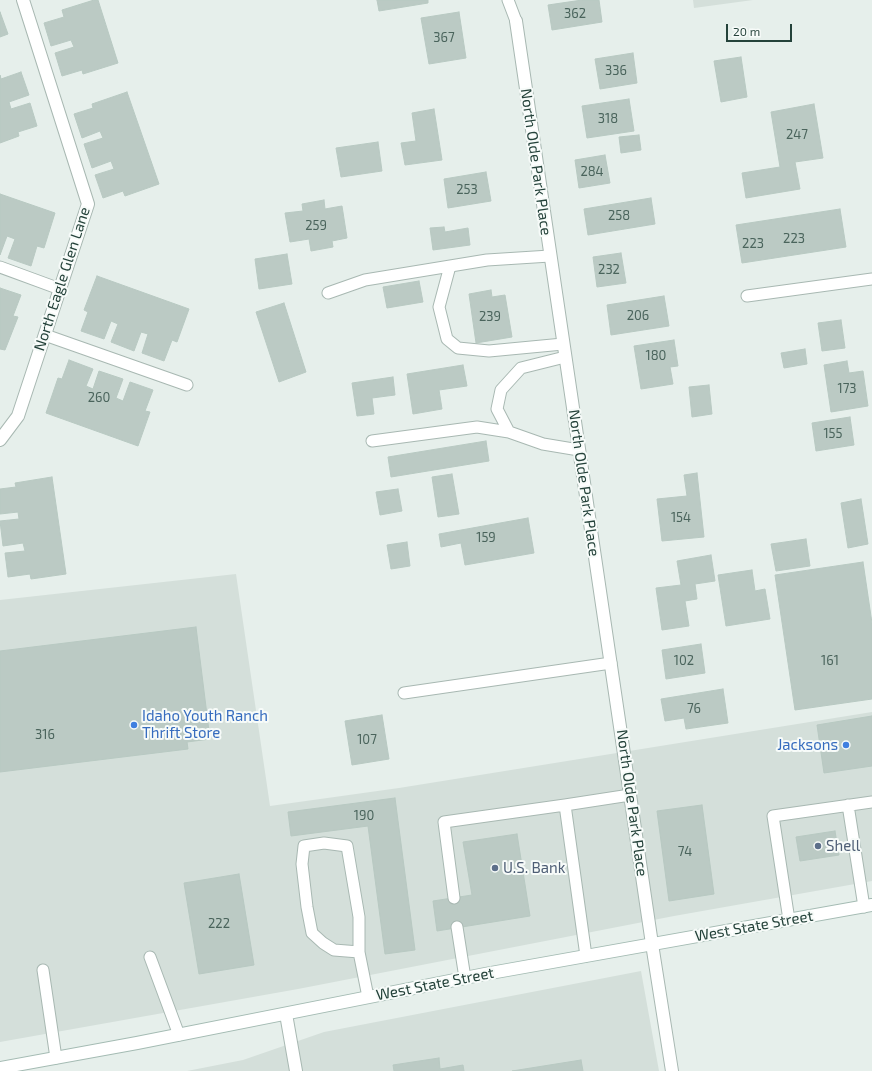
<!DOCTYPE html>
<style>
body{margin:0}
#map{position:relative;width:872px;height:1071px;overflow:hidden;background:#e6efeb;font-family:"Exo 2",sans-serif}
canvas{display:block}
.scale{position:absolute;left:726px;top:24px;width:66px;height:18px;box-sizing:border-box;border:2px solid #24423a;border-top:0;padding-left:5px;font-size:12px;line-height:14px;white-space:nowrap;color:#24423a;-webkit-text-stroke:3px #f7fbf9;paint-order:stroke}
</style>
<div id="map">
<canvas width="872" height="1071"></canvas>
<div class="scale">20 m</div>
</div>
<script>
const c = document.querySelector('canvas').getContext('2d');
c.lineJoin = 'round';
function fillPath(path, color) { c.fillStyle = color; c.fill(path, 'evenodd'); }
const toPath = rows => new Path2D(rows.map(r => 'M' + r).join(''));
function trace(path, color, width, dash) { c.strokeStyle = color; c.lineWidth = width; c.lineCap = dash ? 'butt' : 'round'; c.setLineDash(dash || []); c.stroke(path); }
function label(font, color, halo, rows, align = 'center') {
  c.font = font + ' "Exo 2",sans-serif'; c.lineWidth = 4; c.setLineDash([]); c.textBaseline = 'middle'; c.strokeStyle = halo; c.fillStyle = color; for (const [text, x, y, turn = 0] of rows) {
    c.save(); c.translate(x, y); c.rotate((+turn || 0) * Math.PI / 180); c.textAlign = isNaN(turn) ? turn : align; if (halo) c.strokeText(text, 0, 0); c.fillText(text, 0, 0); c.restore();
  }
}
fillPath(toPath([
 [693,0,753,0,694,8],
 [236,574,270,806,399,788,872,712,872,881,674,916,298,989,0,1042,0,600],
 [641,971,659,1071,187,1071,243,1060,324,1032]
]), '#d4dfda');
const building = toPath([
 [94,0,98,0,118,63,83,74,82,70,62,76,55,53,74,47,71,40,51,46,44,23,64,17,62,10,94,0],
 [377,0,428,0,428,3,379,11,377,0],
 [582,0,599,0,602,22,552,30,548,5,582,0],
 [0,12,8,34,0,37,0,12],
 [459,12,466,58,429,64,421,18,459,12],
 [633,53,637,83,600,89,595,59,633,53],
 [741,57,747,97,721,102,714,61,741,57],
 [21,72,29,95,9,102,11,109,30,103,37,126,18,132,19,136,0,143,0,75,1,79,21,72],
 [127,92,159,184,125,196,123,191,103,198,95,175,114,169,111,161,92,168,84,144,103,138,100,131,82,138,74,114,93,108,92,104,127,92],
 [629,99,634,131,587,138,582,106,629,99],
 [814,104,823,158,795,162,800,189,746,198,742,173,780,167,771,112,814,104],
 [434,109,442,160,405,165,401,143,416,141,412,113,434,109],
 [639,135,641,150,621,153,619,137,639,135],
 [378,142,382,171,341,177,336,148,378,142],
 [605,155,610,183,579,188,575,160,605,155],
 [486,172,491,201,448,208,444,179,486,172],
 [0,194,55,213,44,248,37,246,31,266,8,258,15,239,7,236,0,255,0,194],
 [651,198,655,224,588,235,584,209,651,198],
 [324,200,325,209,342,206,347,238,332,241,333,247,311,251,309,239,290,242,285,213,303,211,302,204,324,200],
 [840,209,846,247,742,263,736,225,840,209],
 [444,227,445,232,468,228,470,245,433,250,430,228,444,227],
 [621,253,626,283,597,287,593,257,621,253],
 [287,254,292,284,259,289,255,259,287,254],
 [97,276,189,309,177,342,172,340,164,361,142,353,148,334,141,332,134,351,111,342,118,324,111,321,104,339,81,331,88,312,84,310,97,276],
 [419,281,423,302,387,308,383,287,419,281],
 [0,288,21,295,13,316,18,317,5,350,0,349,0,288],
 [491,290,492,297,505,295,512,337,476,343,469,294,491,290],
 [664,296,669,326,611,335,607,305,664,296],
 [284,303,306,372,279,382,256,312,284,303],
 [841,320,845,348,822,351,818,323,841,320],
 [674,340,678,366,670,367,673,384,641,389,634,346,674,340],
 [805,349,807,364,784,368,781,353,805,349],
 [69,360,93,369,86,386,93,389,99,371,123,379,116,398,123,401,130,382,153,390,145,411,150,412,138,446,46,413,58,378,62,379,69,360],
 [847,361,849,373,863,371,868,406,831,412,824,365,847,361],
 [463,365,467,386,439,390,442,409,413,414,407,374,463,365],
 [393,377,395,395,372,398,374,414,357,416,352,383,393,377],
 [709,385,712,414,692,417,689,387,709,385],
 [850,417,854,445,816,451,812,423,850,417],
 [486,441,489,461,391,477,388,457,486,441],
 [697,473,704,537,662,541,657,499,687,496,684,475,697,473],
 [452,474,459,514,438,517,432,477,452,474],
 [52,477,66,574,31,579,30,574,8,577,5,553,25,551,23,543,3,546,0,521,19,519,18,512,0,514,0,489,16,487,15,483,52,477],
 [398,489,402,511,380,515,376,492,398,489],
 [861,499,868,544,848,548,841,503,861,499],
 [528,518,534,553,465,565,461,543,441,547,439,534,528,518],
 [806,539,810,566,776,571,771,544,806,539],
 [407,542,410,566,391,569,387,545,407,542],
 [711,555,715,581,695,584,697,599,685,601,689,626,662,630,656,588,681,585,677,561,711,555],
 [863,562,872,623,872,699,795,710,775,575,863,562],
 [752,570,755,591,765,589,770,619,726,626,718,575,752,570],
 [196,627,210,739,187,742,188,749,0,772,0,651,196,627],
 [701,644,705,673,666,679,662,650,701,644],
 [723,689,728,723,686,729,684,718,665,721,661,699,723,689],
 [382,715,389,759,352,765,345,721,382,715],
 [872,716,872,766,824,773,817,725,872,716],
 [395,798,415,950,385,954,368,826,291,836,288,812,395,798],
 [702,805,714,894,669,901,657,811,702,805],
 [835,831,839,855,800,861,796,837,835,831],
 [517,834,530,916,437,931,433,901,472,895,463,842,517,834],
 [239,874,254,965,199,974,184,883,239,874],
 [439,1058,440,1069,463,1065,464,1071,394,1071,393,1065,439,1058],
 [581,1060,583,1071,512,1071,581,1060]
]);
fillPath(building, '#bbcac4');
trace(building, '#b8c9c2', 1);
const service = toPath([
 [508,0,516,21],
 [450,266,439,307,447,339,458,348,489,351,563,344],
 [0,267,60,289],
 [328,293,365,280,487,260,550,256],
 [747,296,872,279],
 [45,335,187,385],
 [565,357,521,368,501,390,497,409,509,432,543,444,579,450],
 [372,441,477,427,509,432],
 [404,693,611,663],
 [565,805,586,956],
 [848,805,864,907],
 [454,898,444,822,565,805,630,795],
 [789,920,773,816,872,802],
 [457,927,465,978],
 [359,952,334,950,323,943,312,933,307,907,302,864,304,846,324,843,347,846,359,917,359,952,368,997],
 [150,957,179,1035],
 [43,970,56,1058]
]);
const minor = toPath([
 [516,21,652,944,672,1071],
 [0,440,18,416,88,204,23,0],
 [286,1014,296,1071]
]);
const secondary = toPath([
 [0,1068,137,1043,485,974,872,905]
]);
trace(service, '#a8b8b2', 13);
trace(minor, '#a8b8b2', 14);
trace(secondary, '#a4bbb3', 14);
trace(service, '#fff', 11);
trace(minor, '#fff', 12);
trace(secondary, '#fff', 12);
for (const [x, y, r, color] of [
 [134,725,4,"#3f7fe0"],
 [846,745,4,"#3f7fe0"],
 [818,846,4,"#5c6f8a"],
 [495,868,4,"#5c6f8a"]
]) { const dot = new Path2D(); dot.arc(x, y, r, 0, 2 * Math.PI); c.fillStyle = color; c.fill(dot); trace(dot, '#f7fbf9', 1.5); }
label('13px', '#4a645c', null, [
 ["362",575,14],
 ["367",444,38],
 ["336",616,71],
 ["318",608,119],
 ["247",797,135],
 ["284",592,172],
 ["253",467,190],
 ["258",619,216],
 ["259",316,226],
 ["223",794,239],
 ["223",753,244],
 ["232",609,270],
 ["206",638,316],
 ["239",490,317],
 ["180",656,356],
 ["173",847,389],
 ["260",99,398],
 ["155",833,434],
 ["154",681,518],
 ["159",486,538],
 ["102",684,661],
 ["161",830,661],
 ["76",694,709],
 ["316",45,735],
 ["107",367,740],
 ["190",364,816],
 ["74",685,852],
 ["222",219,924]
]);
label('15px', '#24423a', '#f7fbf9', [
 ["North Olde Park Place",536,162,82],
 ["North Eagle Glen Lane",62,279,-72],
 ["North Olde Park Place",584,483,82],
 ["North Olde Park Place",632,803,82],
 ["West State Street",754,926,-10],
 ["West State Street",435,984,-11]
]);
label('15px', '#366cbe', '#f7fbf9', [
 ["Idaho Youth Ranch",142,716],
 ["Thrift Store",142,733],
 ["Jacksons",838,745,"right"]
], 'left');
label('15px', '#4e5e75', '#f7fbf9', [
 ["Shell",826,846],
 ["U.S. Bank",503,868]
], 'left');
</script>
